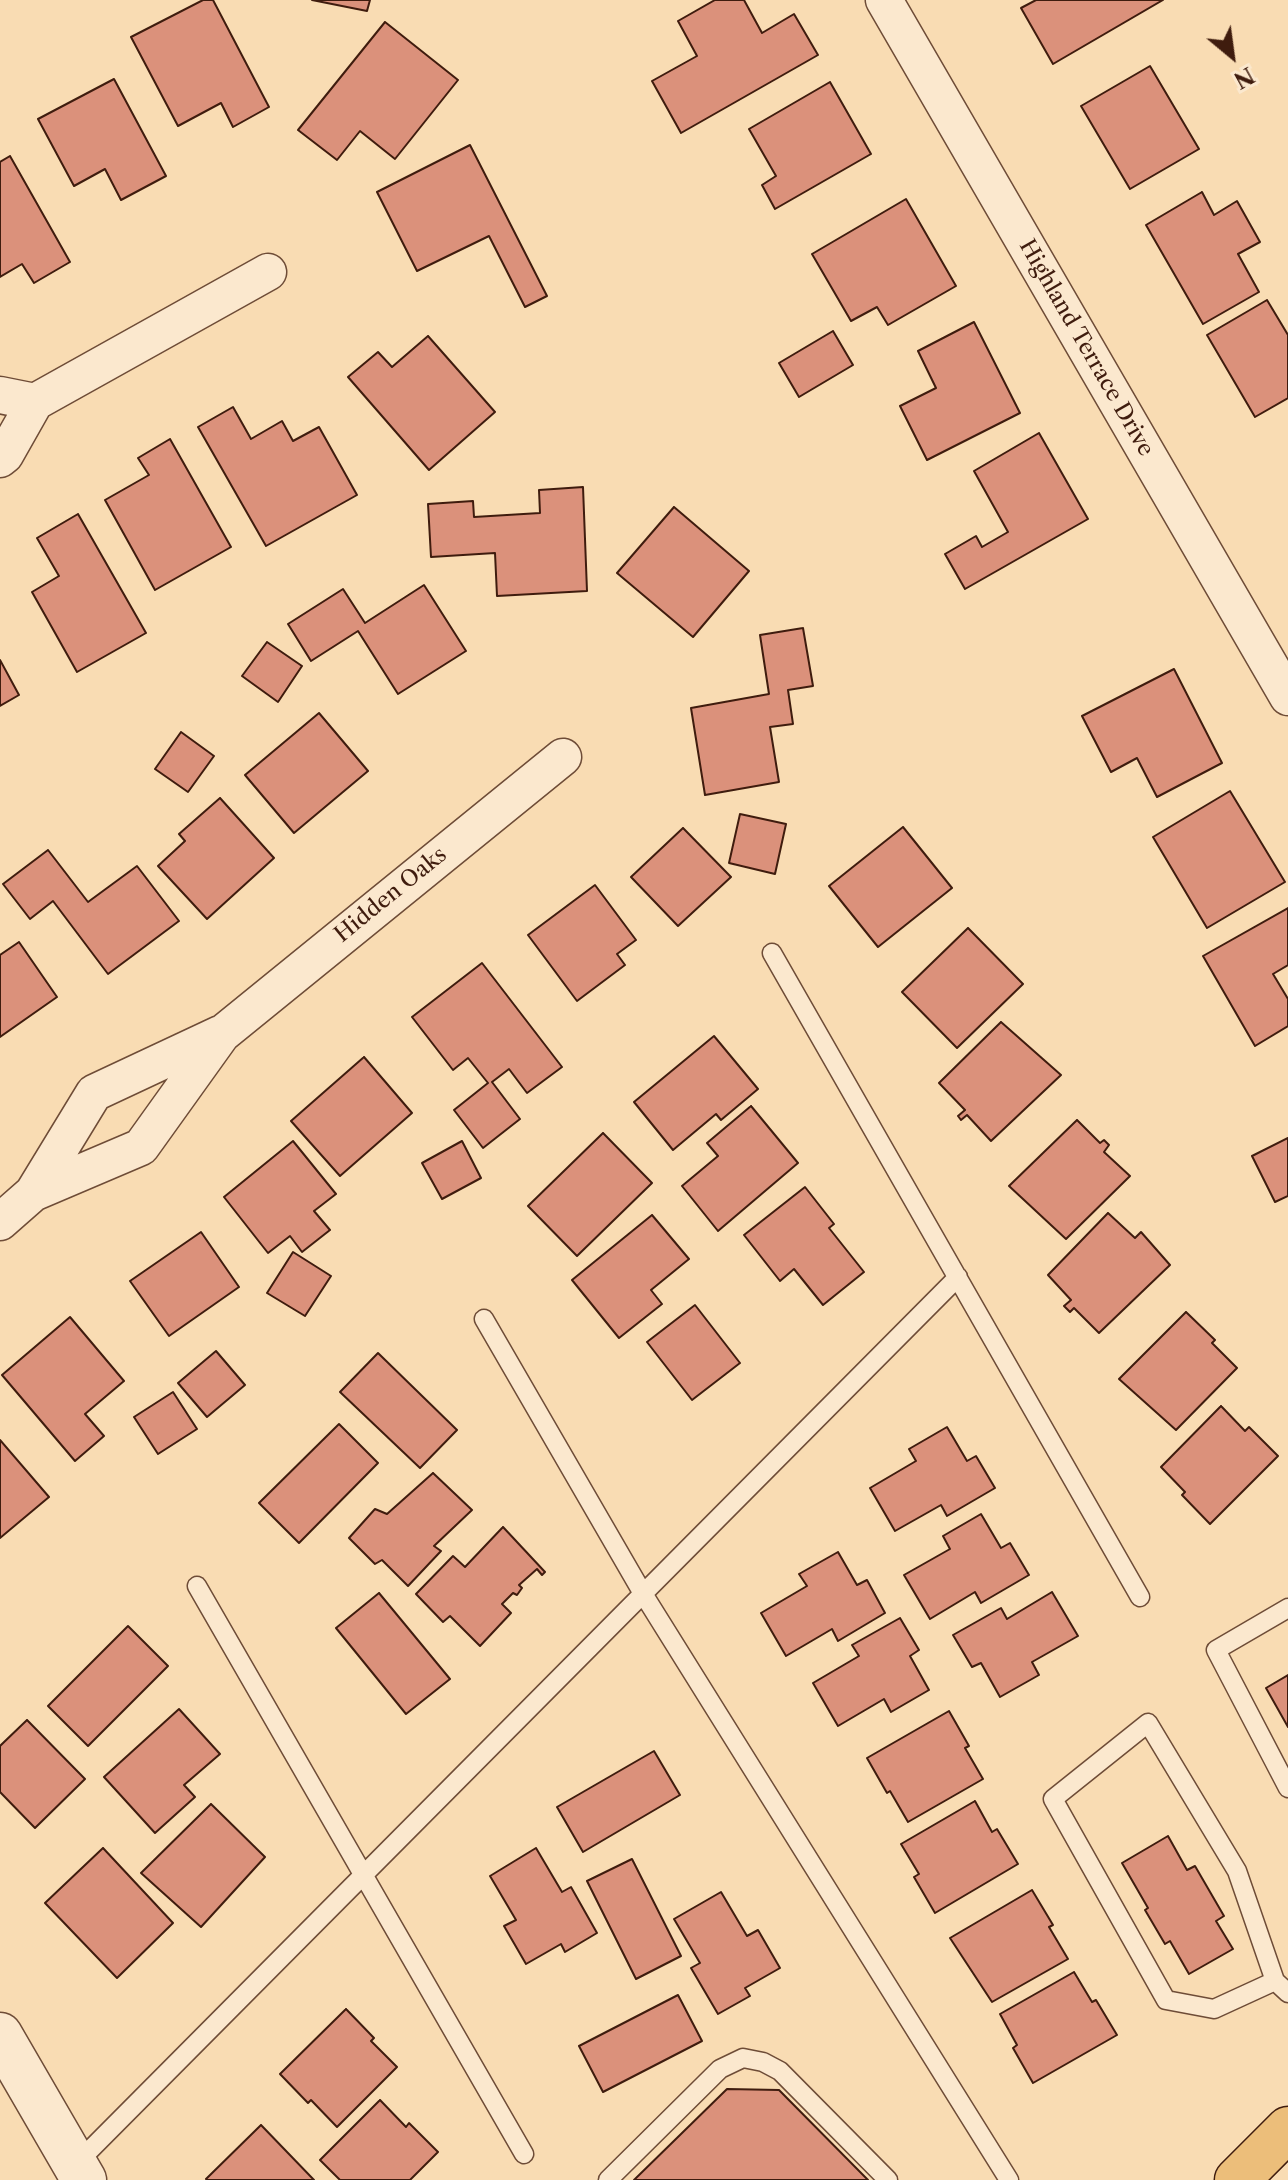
<!DOCTYPE html>
<style>
body{margin:0}
#map{position:relative;width:1288px;height:2180px;overflow:hidden;background:#f9dcb3;font-family:"Libre Caslon Text",serif}
canvas{display:block}
.north{position:absolute;left:1192px;top:16px;width:80px;height:80px;-webkit-text-stroke:6px #fbe8ce;paint-order:stroke;rotate:151deg;font-size:22px;font-weight:700;line-height:32px;text-align:center;color:#3f1c0e}
.north::after{content:'';display:block;margin:auto;width:28px;height:36px;background:#3f1c0e;clip-path:polygon(50% 0,100% 100%,50% 72%,0 100%)}
</style>
<div id="map">
<canvas width="1288" height="2180"></canvas>
<div class="north">N</div>
</div>
<script>
const c = document.querySelector('canvas').getContext('2d');
c.lineJoin = 'round';
function fillPath(path, color) { c.fillStyle = color; c.fill(path, 'evenodd'); }
const toPath = rows => new Path2D(rows.map(r => 'M' + r).join(''));
function trace(path, color, width, dash) { c.strokeStyle = color; c.lineWidth = width; c.lineCap = dash ? 'butt' : 'round'; c.setLineDash(dash || []); c.stroke(path); }
function label(font, color, halo, rows, align = 'center') {
  c.font = font + ' "Libre Caslon Text",serif'; c.lineWidth = 7; c.setLineDash([]); c.textBaseline = 'middle'; c.strokeStyle = halo; c.fillStyle = color; for (const [text, x, y, turn = 0] of rows) {
    c.save(); c.translate(x, y); c.rotate((+turn || 0) * Math.PI / 180); c.textAlign = isNaN(turn) ? turn : align; if (halo) c.strokeText(text, 0, 0); c.fillText(text, 0, 0); c.restore();
  }
}
const building = toPath([
 [203,0,213,0,269,107,233,127,221,103,178,126,131,37,203,0],
 [312,0,370,0,367,11,312,0],
 [715,0,744,0,762,33,794,14,818,55,681,133,652,81,697,56,678,21,715,0],
 [1036,0,1163,0,1053,64,1021,8,1036,0],
 [385,22,458,80,395,159,360,131,337,160,298,130,385,22],
 [1150,66,1199,149,1130,189,1081,106,1150,66],
 [114,79,166,176,121,200,105,169,74,186,38,119,114,79],
 [830,82,871,154,775,209,762,185,776,176,749,129,830,82],
 [470,145,547,296,525,307,489,236,417,271,377,192,470,145],
 [10,156,70,262,34,283,22,264,0,277,0,162,10,156],
 [1202,192,1214,215,1237,201,1260,242,1238,254,1259,292,1203,324,1146,225,1202,192],
 [906,199,956,286,888,325,877,307,851,321,812,254,906,199],
 [1267,300,1288,335,1288,398,1255,417,1207,335,1267,300],
 [974,322,1020,413,927,460,900,406,936,388,918,351,974,322],
 [833,331,853,365,799,397,779,363,833,331],
 [428,336,495,412,429,470,348,377,378,352,392,367,428,336],
 [233,407,251,439,282,421,293,441,319,427,357,495,266,546,198,427,233,407],
 [1039,433,1088,519,965,589,945,554,976,536,982,547,1008,532,974,471,1039,433],
 [170,439,231,547,155,590,105,500,149,475,138,458,170,439],
 [583,487,587,591,497,596,495,553,431,557,428,504,473,501,474,517,540,513,539,490,583,487],
 [674,507,749,571,693,637,617,573,674,507],
 [78,514,146,633,77,672,32,592,59,576,37,538,78,514],
 [424,585,466,651,398,694,358,631,311,661,288,624,343,589,365,623,424,585],
 [803,628,813,686,788,690,793,724,770,727,779,782,705,795,691,708,769,694,760,635,803,628],
 [267,642,302,666,278,702,242,676,267,642],
 [0,660,19,695,0,706,0,660],
 [1174,669,1222,763,1157,797,1137,758,1111,772,1082,716,1174,669],
 [319,713,368,771,294,833,245,775,319,713],
 [181,732,214,756,188,792,155,769,181,732],
 [1230,791,1285,882,1207,928,1153,837,1230,791],
 [220,798,274,858,207,919,158,866,185,841,179,834,220,798],
 [740,814,786,824,775,874,729,863,740,814],
 [903,827,952,888,878,947,829,886,903,827],
 [683,828,731,877,678,926,631,877,683,828],
 [48,850,88,902,137,866,179,921,108,974,53,901,30,919,3,884,48,850],
 [595,885,636,940,617,954,625,965,577,1001,528,935,595,885],
 [1288,908,1288,965,1273,974,1288,999,1288,1026,1255,1046,1203,956,1288,908],
 [968,928,1023,984,957,1048,902,992,968,928],
 [19,942,57,997,0,1037,0,955,19,942],
 [482,963,562,1067,527,1093,509,1069,492,1082,520,1119,483,1148,454,1110,488,1083,468,1058,453,1070,412,1017,482,963],
 [1001,1022,1061,1075,991,1141,967,1115,961,1120,958,1116,965,1110,939,1083,1001,1022],
 [714,1036,758,1089,721,1120,716,1114,673,1150,634,1102,714,1036],
 [364,1057,412,1113,340,1176,291,1121,364,1057],
 [751,1106,798,1163,718,1231,682,1186,718,1156,707,1143,751,1106],
 [1077,1120,1100,1143,1104,1140,1109,1145,1104,1152,1130,1176,1066,1239,1009,1186,1077,1120],
 [603,1133,652,1183,577,1256,528,1206,603,1133],
 [1288,1138,1288,1196,1275,1202,1252,1156,1288,1138],
 [293,1141,336,1194,314,1211,330,1230,302,1252,290,1236,268,1253,224,1197,293,1141],
 [462,1141,481,1178,442,1199,422,1163,462,1141],
 [805,1187,834,1224,829,1228,864,1272,823,1305,794,1269,780,1281,744,1235,805,1187],
 [1108,1213,1135,1238,1141,1232,1170,1265,1099,1333,1074,1308,1070,1312,1064,1306,1071,1300,1048,1275,1108,1213],
 [652,1215,689,1259,651,1290,662,1304,619,1338,572,1280,652,1215],
 [201,1232,239,1287,169,1336,130,1281,201,1232],
 [293,1252,331,1276,305,1316,267,1293,293,1252],
 [695,1305,740,1363,692,1400,647,1342,695,1305],
 [1186,1312,1215,1340,1212,1343,1237,1368,1176,1430,1119,1379,1186,1312],
 [70,1317,124,1381,85,1414,104,1436,75,1461,2,1375,70,1317],
 [216,1351,245,1385,207,1417,178,1383,216,1351],
 [378,1353,457,1430,420,1468,340,1392,378,1353],
 [173,1392,197,1429,158,1454,134,1417,173,1392],
 [1221,1406,1245,1431,1249,1427,1278,1456,1210,1524,1182,1495,1185,1492,1161,1467,1221,1406],
 [339,1424,378,1463,299,1543,259,1503,339,1424],
 [947,1427,967,1461,976,1456,995,1488,947,1516,941,1505,895,1531,870,1488,916,1461,909,1449,947,1427],
 [0,1440,49,1497,0,1538,0,1440],
 [433,1473,472,1510,434,1546,441,1551,408,1586,382,1560,375,1564,349,1538,375,1509,387,1514,433,1473],
 [981,1514,1001,1548,1010,1543,1029,1575,981,1603,975,1592,930,1619,904,1575,950,1549,943,1536,981,1514],
 [503,1527,545,1572,542,1575,537,1569,519,1585,522,1588,517,1595,513,1593,502,1604,511,1613,480,1646,450,1616,443,1622,416,1594,453,1556,465,1567,503,1527],
 [838,1552,857,1585,867,1580,885,1613,838,1641,832,1629,786,1656,761,1613,807,1586,799,1574,838,1552],
 [1052,1592,1078,1636,1032,1662,1039,1675,1000,1697,981,1663,972,1667,953,1635,1001,1608,1007,1619,1052,1592],
 [379,1593,450,1679,406,1714,336,1628,379,1593],
 [900,1618,919,1650,910,1656,929,1690,891,1712,884,1699,838,1726,813,1683,859,1656,852,1645,900,1618],
 [128,1626,168,1666,88,1746,48,1706,128,1626],
 [1288,1675,1288,1727,1266,1688,1288,1675],
 [179,1709,220,1754,184,1785,195,1797,155,1833,104,1777,179,1709],
 [949,1711,969,1746,965,1748,983,1779,908,1822,890,1791,887,1793,867,1758,949,1711],
 [27,1720,85,1779,35,1828,0,1792,0,1746,27,1720],
 [654,1751,680,1795,583,1852,557,1807,654,1751],
 [975,1801,992,1832,997,1829,1018,1864,935,1913,914,1877,919,1874,901,1844,975,1801],
 [211,1804,265,1857,201,1927,141,1873,211,1804],
 [1168,1836,1187,1870,1195,1866,1224,1916,1216,1921,1233,1949,1189,1974,1170,1941,1165,1944,1145,1910,1148,1908,1122,1863,1168,1836],
 [103,1848,173,1923,117,1978,45,1903,103,1848],
 [536,1848,562,1892,571,1887,597,1933,565,1952,561,1944,526,1964,504,1926,516,1920,490,1876,536,1848],
 [632,1859,681,1956,636,1979,587,1881,632,1859],
 [1032,1890,1053,1925,1049,1927,1068,1959,992,2002,950,1938,1032,1890],
 [721,1892,747,1936,758,1930,780,1968,745,1988,750,1996,718,2014,691,1968,700,1963,674,1919,721,1892],
 [1074,1972,1092,2002,1096,2000,1117,2035,1033,2083,1013,2048,1017,2045,1000,2014,1074,1972],
 [678,1995,702,2041,603,2092,579,2046,678,1995],
 [346,2009,374,2038,371,2041,397,2067,337,2127,311,2100,308,2103,280,2074,346,2009],
 [727,2089,779,2090,868,2180,634,2180,727,2089],
 [380,2100,406,2127,409,2123,438,2152,410,2180,340,2180,320,2160,380,2100],
 [261,2125,314,2180,207,2180,206,2179,261,2125]
]);
fillPath(building, '#db917b');
trace(building, '#3f1c0e', 2);
const service = toPath([
 [772,953,1140,1597],
 [484,1319,642,1592,1009,2180],
 [197,1586,524,2154],
 [1288,1608,1216,1650,1288,1788],
 [1275,1981,1214,2009,1166,2000,1053,1799,1148,1723,1237,1871,1275,1981,1288,1993],
 [75,2165,958,1277],
 [608,2180,720,2069,743,2058,763,2062,780,2071,888,2180]
]);
const minor = toPath([
 [884,0,1288,697],
 [0,395,35,402],
 [0,459,5,455,35,402,268,272],
 [33,1193,94,1093,220,1034],
 [0,1222,33,1193,141,1147,222,1034,563,757]
]);
const tertiary = toPath([
 [0,2035,84,2180]
]);
const primary = toPath([
 [1237,2180,1288,2129]
]);
trace(service, '#6e4c37', 21);
trace(minor, '#6e4c37', 39);
trace(tertiary, '#6e4c37', 47);
trace(primary, '#3f1c0e', 47);
trace(service, '#fbe8ce', 18);
trace(minor, '#fbe8ce', 36);
trace(tertiary, '#fbe8ce', 44);
trace(primary, '#ecbe7a', 44);
label('22px', '#3f1c0e', '#fbe8ce', [
 ["Highland Terrace Drive",1086,348,60],
 ["Hidden Oaks",391,895,-39]
]);
</script>
